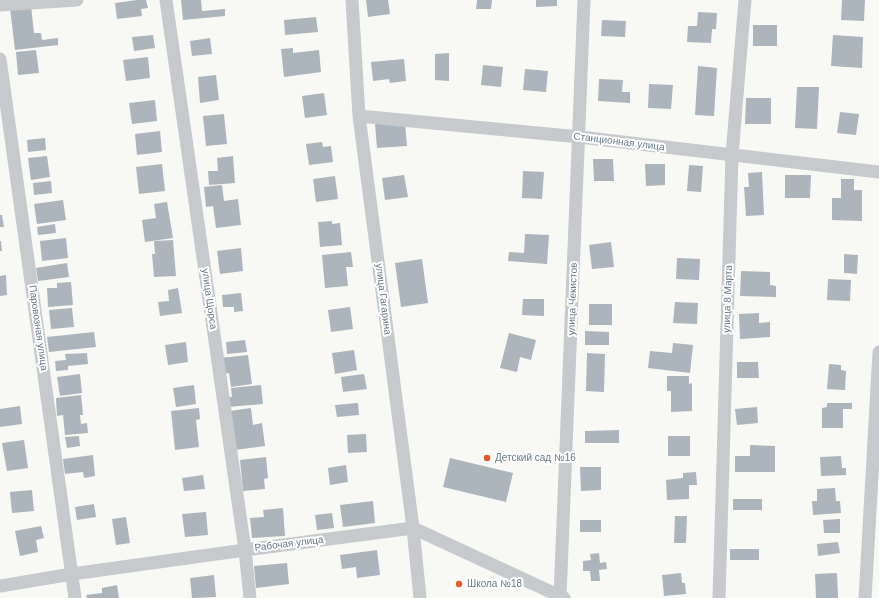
<!DOCTYPE html>
<meta charset="utf-8">
<style>
body{margin:0}
canvas{display:block;background:#f8f8f5}
</style>
<canvas width="879" height="598"></canvas>
<script>
const c = document.querySelector('canvas').getContext('2d');
c.lineJoin = 'round';
function fillPath(path, color) { c.fillStyle = color; c.fill(path, 'evenodd'); }
const toPath = rows => new Path2D(rows.map(r => 'M' + r).join(''));
function trace(path, color, width, dash) { c.strokeStyle = color; c.lineWidth = width; c.lineCap = dash ? 'butt' : 'round'; c.setLineDash(dash || []); c.stroke(path); }
function label(font, color, halo, rows, align = 'center') {
  c.font = font + ' Helvetica,sans-serif'; c.lineWidth = 4; c.setLineDash([]); c.textBaseline = 'middle'; c.strokeStyle = halo; c.fillStyle = color; for (const [text, x, y, turn = 0] of rows) {
    c.save(); c.translate(x, y); c.rotate((+turn || 0) * Math.PI / 180); c.textAlign = isNaN(turn) ? turn : align; if (halo) c.strokeText(text, 0, 0); c.fillText(text, 0, 0); c.restore();
  }
}
fillPath(toPath([
 [137,0,146,0,148,8,141,9,142,16,117,19,115,3],
 [181,0,201,0,202,11,225,9,225,16,183,20],
 [366,0,388,0,390,14,368,17],
 [477,0,492,0,491,9,476,9],
 [536,0,557,0,557,6,536,7],
 [842,0,865,0,864,21,841,20],
 [31,6,34,33,41,33,42,40,58,38,58,45,15,50,10,8],
 [698,12,717,13,716,29,712,29,711,43,687,42,688,26,697,26],
 [316,17,318,32,285,35,284,20],
 [602,20,626,21,625,37,601,36],
 [753,25,777,25,777,46,753,46],
 [153,35,155,48,134,51,132,37],
 [833,35,863,37,862,68,831,66],
 [210,38,212,54,192,56,190,41],
 [293,48,293,53,319,50,321,72,284,77,281,49],
 [36,50,39,73,18,75,16,52],
 [449,53,449,81,435,80,435,54],
 [148,57,150,78,126,81,123,60],
 [404,59,406,81,390,83,389,79,373,81,371,62],
 [483,65,503,67,501,87,481,85],
 [698,66,717,68,714,116,695,115],
 [525,69,548,71,546,92,523,90],
 [216,75,219,100,200,103,198,77],
 [599,79,623,80,622,92,630,92,630,103,598,101],
 [649,84,673,85,671,109,648,108],
 [797,87,819,87,817,129,795,128],
 [324,93,327,115,305,118,302,96],
 [746,98,771,98,771,124,745,124],
 [155,100,157,121,132,124,129,103],
 [840,112,859,114,856,135,837,133],
 [224,114,227,144,206,146,203,116],
 [405,122,407,146,377,148,375,124],
 [160,131,162,152,137,155,135,134],
 [45,138,46,150,28,152,27,140],
 [322,142,323,147,331,146,333,162,309,165,306,144],
 [47,156,50,177,31,180,28,158],
 [233,156,235,183,209,185,208,171,218,171,217,158],
 [593,159,613,159,614,181,594,181],
 [162,164,165,191,139,194,136,167],
 [645,164,665,164,665,185,646,186],
 [689,165,703,166,701,192,687,191],
 [523,171,544,172,542,199,522,198],
 [762,172,764,215,746,216,744,187,749,187,748,173],
 [404,175,408,197,385,200,382,178],
 [785,175,811,175,810,198,785,198],
 [335,176,338,199,316,202,313,179],
 [841,179,854,179,854,190,862,190,862,221,832,220,832,198,841,198],
 [51,181,52,193,34,195,33,183],
 [222,185,224,201,238,199,241,225,216,228,213,206,206,207,204,187],
 [63,200,66,220,37,224,34,204],
 [167,202,173,238,145,242,142,220,156,218,154,204],
 [0,215,2,215,4,227,0,227],
 [332,221,332,224,340,223,342,245,320,247,318,222],
 [55,224,56,233,38,235,37,227],
 [525,234,549,235,547,264,508,261,509,252,524,253],
 [66,238,68,258,42,261,40,241],
 [173,240,176,276,154,277,152,254,155,254,154,241],
 [0,241,1,241,2,251,0,251],
 [611,242,614,267,592,269,589,245],
 [241,248,243,271,220,274,217,251],
 [351,252,353,267,346,267,348,286,325,288,322,255],
 [844,254,858,255,857,274,844,273],
 [677,258,700,259,699,280,676,279],
 [422,259,428,303,401,307,395,263],
 [67,263,69,277,38,281,36,268],
 [741,271,770,272,770,285,776,286,776,297,740,296],
 [6,275,7,295,0,296,0,276],
 [828,279,851,280,850,301,827,300],
 [71,282,73,305,48,307,47,288,57,288,57,283],
 [178,288,182,313,160,316,158,302,169,301,168,290],
 [241,293,243,311,234,312,234,307,223,307,222,295],
 [523,299,544,299,544,316,522,315],
 [675,302,698,303,697,324,673,323],
 [589,304,612,304,612,325,589,325],
 [350,307,353,329,331,332,328,310],
 [72,308,74,327,51,329,49,310],
 [759,313,759,323,770,322,770,337,740,339,739,314],
 [585,331,609,332,609,345,585,345],
 [94,332,96,347,49,352,47,337],
 [509,333,536,340,531,360,520,357,517,372,500,368],
 [245,340,247,352,227,354,226,342],
 [186,342,188,362,168,365,165,345],
 [673,343,693,345,690,373,648,368,650,351,672,353],
 [354,350,357,370,335,374,332,353],
 [87,353,88,364,68,366,68,370,56,371,55,361,66,360,65,354],
 [587,353,605,354,604,392,586,391],
 [248,355,252,384,231,387,229,373,222,374,220,358],
 [737,362,758,362,759,378,737,378],
 [829,364,841,365,841,370,846,371,845,390,827,389],
 [80,374,82,393,60,396,57,377],
 [364,374,367,389,343,392,341,377],
 [667,376,689,376,689,384,692,383,692,411,671,412,671,391,667,391],
 [194,385,196,404,176,407,173,388],
 [261,385,263,404,228,407,227,397,232,397,231,388],
 [81,395,83,415,80,415,81,424,87,423,88,433,65,435,63,415,57,416,56,398],
 [358,403,359,415,337,417,335,405],
 [827,403,852,403,852,409,843,409,843,428,822,428,822,408,827,407],
 [20,406,22,424,0,427,0,409],
 [757,407,758,423,737,425,735,409],
 [199,408,200,419,196,420,199,447,175,450,171,411],
 [251,408,253,425,262,423,265,446,235,450,230,411],
 [619,430,619,443,585,443,585,431],
 [366,434,367,452,348,453,347,435],
 [79,436,80,446,67,448,65,437],
 [668,436,690,436,690,456,668,456],
 [24,440,28,468,7,471,2,443],
 [750,445,775,446,775,472,735,472,735,456,750,456],
 [93,455,95,476,84,478,83,472,65,474,63,459],
 [841,456,842,468,846,468,846,475,821,476,820,457],
 [266,457,268,478,264,479,265,489,243,491,240,460],
 [450,458,513,473,506,502,443,487],
 [346,465,348,482,330,485,328,468],
 [580,467,601,467,601,490,581,491],
 [696,472,697,485,689,485,689,499,667,500,666,480,683,478,683,473],
 [203,475,205,489,184,491,182,478],
 [835,488,836,501,840,501,841,513,813,515,812,501,817,501,817,489],
 [32,490,34,511,12,513,10,492],
 [733,499,762,499,762,510,733,510],
 [373,501,375,523,343,527,340,505],
 [94,504,96,517,77,520,75,507],
 [283,508,285,536,252,538,250,518,264,517,263,510],
 [206,512,208,535,185,537,182,514],
 [332,513,334,528,317,530,315,515],
 [675,516,687,516,686,543,674,543],
 [126,517,130,543,116,545,112,519],
 [840,519,840,533,824,533,823,520],
 [580,520,601,520,601,532,580,532],
 [41,526,44,538,36,540,38,552,20,556,15,531],
 [838,542,840,553,818,556,817,544],
 [730,549,759,549,759,560,730,560],
 [377,550,380,575,357,578,356,567,342,569,340,555],
 [599,553,600,563,606,562,607,569,599,570,600,581,591,581,590,571,583,571,583,561,591,560,590,554],
 [287,563,289,584,256,588,254,566],
 [681,573,682,583,685,583,686,594,664,596,662,575],
 [837,573,838,598,816,598,815,574],
 [214,575,216,597,192,598,190,578],
 [117,585,119,598,87,598,86,595,102,593,102,588]
]), '#acb5bb');
trace(toPath([
 [166,0,245,550,250,598],
 [352,0,359,116,413,528,420,598],
 [0,5,77,0],
 [0,59,75,598],
 [359,116,580,137,879,172],
 [0,586,72,574,245,550,413,528,564,598],
 [560,597,584,0],
 [719,598,732,155,745,0],
 [865,598,879,352]
]), '#c6cacd', 13);
for (const [x, y, r, color] of [
 [487,458,4,"#e75727"],
 [459,584,4,"#e75727"]
]) { const dot = new Path2D(); dot.arc(x, y, r, 0, 2 * Math.PI); c.fillStyle = color; c.fill(dot); trace(dot, '#fff', 1.5); }
label('10px', '#667887', '#fff', [
 ["Станционная улица",619,142,7],
 ["улица Щорса",209,299,82],
 ["улица Гагарина",383,299,83],
 ["улица Чекистов",573,299,-88],
 ["улица 8 Марта",728,299,-88],
 ["Паровозная улица",38,328,82],
 ["Рабочая улица",289,544,-7]
]);
label('10px', '#667887', '#fff', [
 ["Детский сад №16",495,458],
 ["Школа №18",467,584]
], 'left');
</script>
